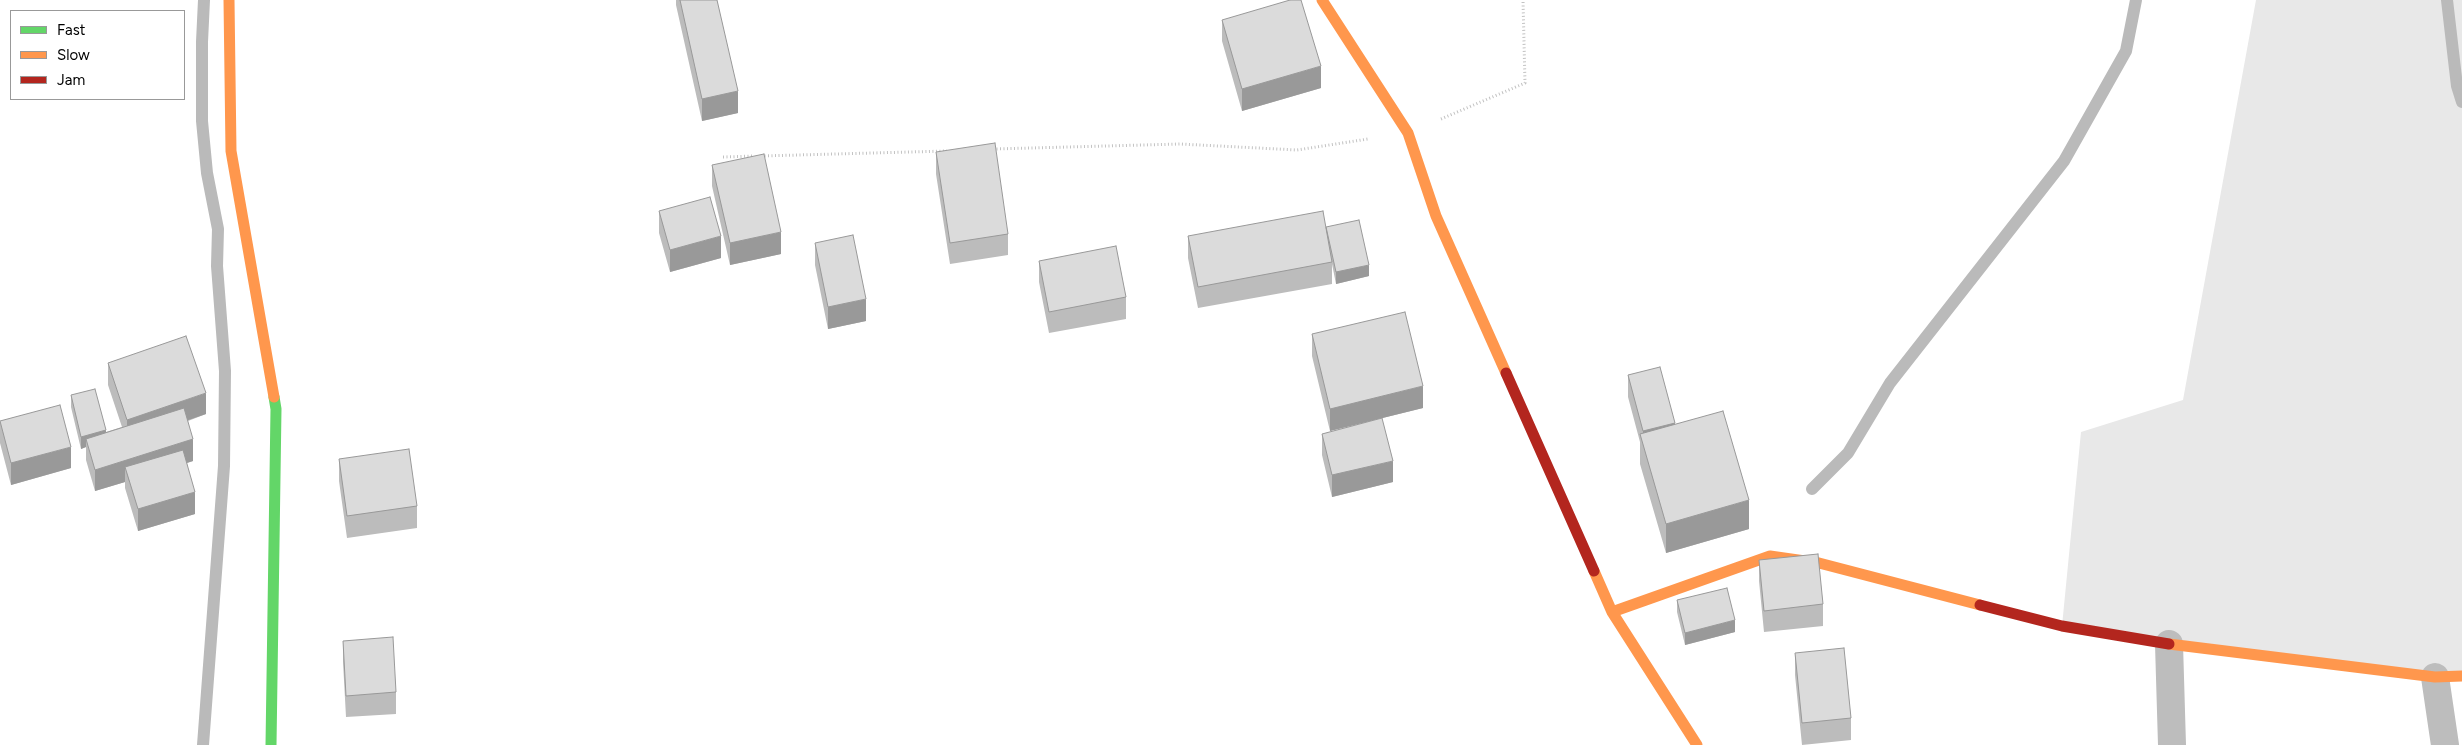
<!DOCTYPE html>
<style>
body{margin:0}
#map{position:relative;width:2462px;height:745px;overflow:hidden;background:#fff;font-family:Figtree,sans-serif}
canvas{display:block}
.legend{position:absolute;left:10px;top:10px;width:175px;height:90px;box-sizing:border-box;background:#fff;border:1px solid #999;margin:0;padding:6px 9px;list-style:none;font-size:15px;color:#000}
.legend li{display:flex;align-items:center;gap:10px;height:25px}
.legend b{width:25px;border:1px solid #999}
</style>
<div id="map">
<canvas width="2462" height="745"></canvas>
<ul class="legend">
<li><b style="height:6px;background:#63d668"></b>Fast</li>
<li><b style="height:6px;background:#ff974d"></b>Slow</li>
<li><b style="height:6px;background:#b3261e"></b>Jam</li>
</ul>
</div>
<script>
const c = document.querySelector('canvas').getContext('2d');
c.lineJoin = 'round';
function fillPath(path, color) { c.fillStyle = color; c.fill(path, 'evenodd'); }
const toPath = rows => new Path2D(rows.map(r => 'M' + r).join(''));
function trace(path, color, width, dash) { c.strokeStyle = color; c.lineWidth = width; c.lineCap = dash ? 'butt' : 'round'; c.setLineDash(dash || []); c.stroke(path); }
fillPath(toPath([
 [2256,0,2462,0,2462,676,2062,626,2081,432,2183,400]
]), '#e8e8e8');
trace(toPath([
 [2447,0,2457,86,2462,102],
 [1812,489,1848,453,1890,383,2064,161,2126,51,2136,0],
 [203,745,224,466,225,371,217,266,218,229,207,173,202,121,202,42,204,0]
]), '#bababa', 12);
trace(toPath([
 [1441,119,1525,83,1523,0],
 [993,149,1180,144,1297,150,1368,139],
 [761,156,947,151],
 [723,157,754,156]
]), '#c2c2c2', 3, [1, 2.5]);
trace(toPath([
 [2169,644,2172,745],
 [2435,677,2445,745]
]), '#bdbdbd', 28);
trace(toPath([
 [271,745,276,409,274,397]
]), '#63d668', 11);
trace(toPath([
 [229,0,231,151,274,397],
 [1322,0,1408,133,1436,216,1506,373],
 [1594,571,1612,612,1697,745],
 [1612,612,1770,556,1819,563,1980,605],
 [2169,644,2435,677,2462,676]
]), '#ff974d', 11);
trace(toPath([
 [1506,373,1594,571],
 [1980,605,2062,626,2169,644]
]), '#b3261e', 11);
fillPath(toPath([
 [676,0,717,0,738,113,702,121,676,5],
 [1222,20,1321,88,1242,111,1222,41],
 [936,152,1008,234,1008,255,950,264,936,174],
 [712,165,781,254,730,265,712,186],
 [659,211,721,258,670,272,659,233],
 [1326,227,1369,276,1336,284,1332,264,1332,284,1198,308,1188,258,1188,236,1326,231],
 [815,243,866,321,828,329,815,265],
 [1039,261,1126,297,1126,319,1049,333,1039,282],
 [1312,334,1423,408,1330,431,1312,356],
 [108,363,206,414,188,421,193,461,187,463,195,514,138,531,125,488,125,482,95,491,86,460,86,447,81,449,71,407,71,395,106,432,122,427,108,385],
 [1628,375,1675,424,1749,529,1666,553,1640,464,1640,442,1628,397],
 [0,421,71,468,11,485,0,443],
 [1322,434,1393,482,1332,497,1322,455],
 [339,459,417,506,417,528,347,538,339,481],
 [1759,560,1823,604,1823,626,1764,632,1759,581],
 [1677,600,1735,632,1685,645,1677,612],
 [343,641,396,692,396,714,346,717,343,662],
 [1795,653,1851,718,1851,740,1802,745,1795,675]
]), '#bcbcbc');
fillPath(toPath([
 [1321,66,1321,88,1242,111,1242,89],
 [738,91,738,113,702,121,702,99],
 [781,232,781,254,730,265,730,243],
 [721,236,721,258,670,272,670,250],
 [1369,265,1369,276,1336,284,1336,272],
 [866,299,866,321,828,329,828,307],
 [1423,386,1423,408,1330,431,1330,409],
 [206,393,206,414,127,441,127,420],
 [1675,423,1675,444,1643,444,1643,431],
 [106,430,106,442,86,439,86,447,81,449,81,437],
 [193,439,193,461,129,481,125,467,125,482,95,491,95,470],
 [71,447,71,468,11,485,11,463],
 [1393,461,1393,482,1332,497,1332,475],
 [195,492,195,514,138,531,138,509],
 [1749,500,1749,529,1666,553,1666,524],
 [1735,620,1735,632,1685,645,1685,633]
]), '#999');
const building = toPath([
 [680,0,717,0,738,91,702,99,680,0],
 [1290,0,1301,0,1321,66,1242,89,1222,20,1290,0],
 [995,143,1008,234,950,243,936,152,995,143],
 [764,154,781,232,730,243,712,165,764,154],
 [710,197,721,236,670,250,659,211,710,197],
 [1323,211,1332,262,1198,287,1188,236,1323,211],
 [1359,220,1369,265,1336,272,1326,227,1359,220],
 [853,235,866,299,828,307,815,243,853,235],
 [1116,246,1126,297,1049,312,1039,261,1116,246],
 [1405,312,1423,386,1330,409,1312,334,1405,312],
 [186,336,206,393,127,420,108,363,186,336],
 [1660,367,1675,423,1643,431,1628,375,1660,367],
 [95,389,106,430,81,437,71,395,95,389],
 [60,405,71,447,11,463,0,421,60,405],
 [184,408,193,439,95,470,86,439,184,408],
 [1723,411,1749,500,1666,524,1640,434,1723,411],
 [1382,418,1393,461,1332,475,1322,434,1382,418],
 [409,449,417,506,347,516,339,459,409,449],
 [183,450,195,492,138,509,125,467,183,450],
 [1818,554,1823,604,1764,611,1759,560,1818,554],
 [1727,588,1735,620,1685,633,1677,600,1727,588],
 [393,637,396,692,346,696,343,641,393,637],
 [1844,648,1851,718,1802,723,1795,653,1844,648]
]);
fillPath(building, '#dbdbdb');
trace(building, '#999', 1);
</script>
